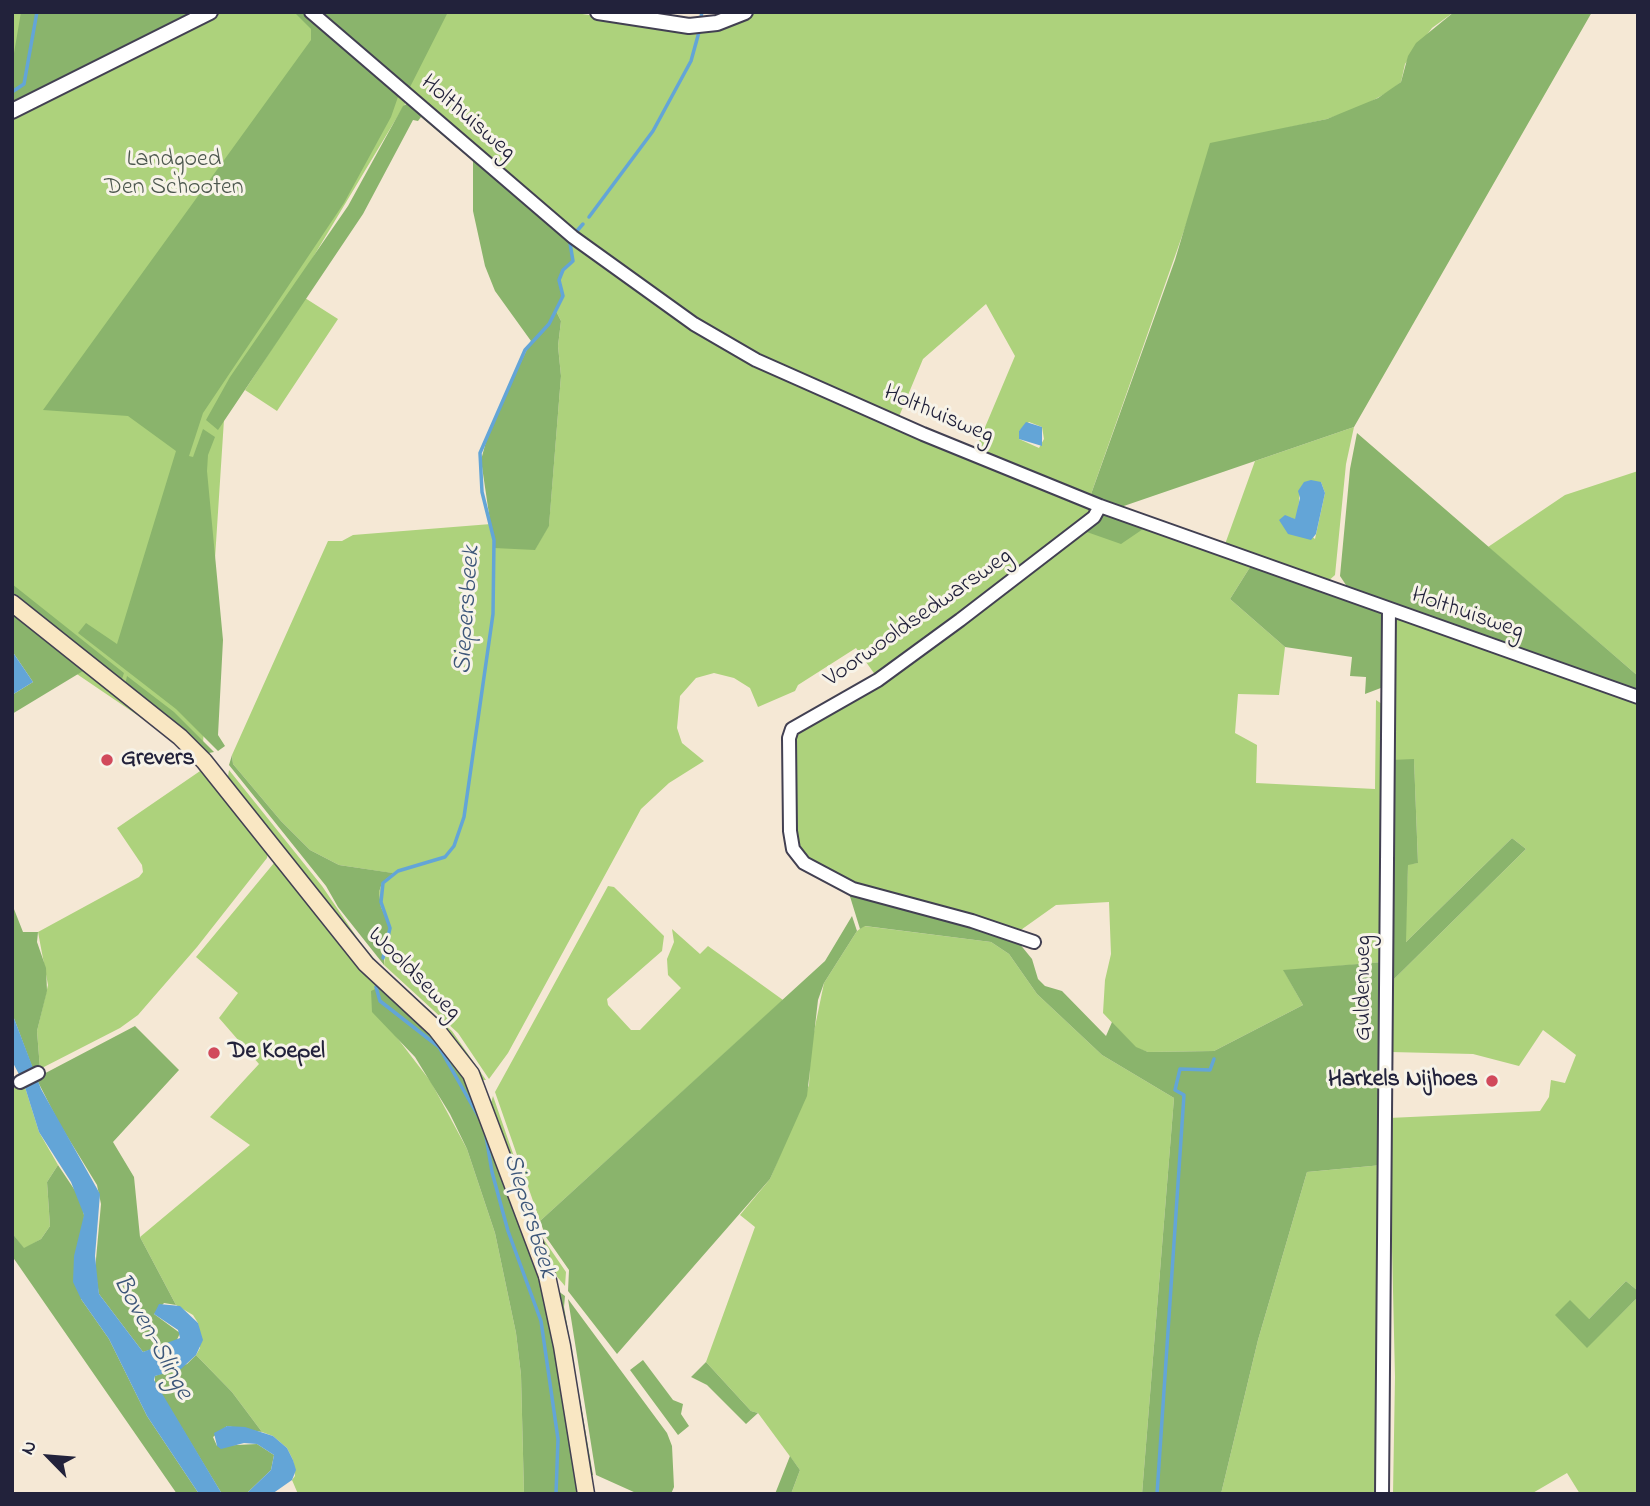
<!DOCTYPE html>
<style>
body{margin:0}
#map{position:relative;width:1650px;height:1506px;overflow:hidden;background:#f5e8d5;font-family:"Indie Flower",sans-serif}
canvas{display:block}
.frame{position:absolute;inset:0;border:14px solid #22223b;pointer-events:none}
.north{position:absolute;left:14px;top:1422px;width:70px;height:70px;-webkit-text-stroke:5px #f7f3e8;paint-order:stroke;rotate:295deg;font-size:19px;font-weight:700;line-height:28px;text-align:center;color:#22223b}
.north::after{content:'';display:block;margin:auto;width:24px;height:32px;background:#22223b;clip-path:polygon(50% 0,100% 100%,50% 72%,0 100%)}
</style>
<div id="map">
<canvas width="1650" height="1506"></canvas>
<div class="frame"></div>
<div class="north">N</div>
</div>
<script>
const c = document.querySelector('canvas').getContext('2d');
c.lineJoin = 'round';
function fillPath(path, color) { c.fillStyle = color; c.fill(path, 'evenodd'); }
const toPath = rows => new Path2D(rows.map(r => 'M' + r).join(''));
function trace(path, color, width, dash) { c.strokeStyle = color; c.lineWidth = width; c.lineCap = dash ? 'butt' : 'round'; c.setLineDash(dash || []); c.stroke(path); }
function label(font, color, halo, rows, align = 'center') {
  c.font = font + ' "Indie Flower",sans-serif'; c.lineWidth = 6; c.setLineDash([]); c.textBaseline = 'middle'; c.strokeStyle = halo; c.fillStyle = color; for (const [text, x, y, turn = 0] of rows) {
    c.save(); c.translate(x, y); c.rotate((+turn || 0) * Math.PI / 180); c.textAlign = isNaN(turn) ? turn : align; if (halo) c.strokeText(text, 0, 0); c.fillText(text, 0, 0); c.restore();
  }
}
fillPath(toPath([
 [12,12,569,12,682,29,720,26,755,12,1454,12,1432,28,1405,64,1401,82,1390,91,1361,107,1327,119,1282,129,1193,205,1090,497,975,451,1015,356,986,304,923,359,898,419,774,365,699,322,578,236,411,94,225,404,202,759,12,630],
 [1029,422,1042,427,1044,439,1039,448,1019,439,1019,431],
 [571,241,692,328,1090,506,1090,511,1088,515,876,676,856,648,798,685,795,691,758,707,750,688,734,678,714,673,696,678,680,696,677,728,682,743,704,761,669,783,641,809,508,1053,489,1079,458,1033,384,965,389,923,381,907,379,892,382,883,392,873,339,865,310,850,281,821,233,764,232,755,328,541,342,541,353,535,491,524,494,535,535,549,549,525,561,376,558,346,561,321,556,311,563,296,560,275,573,261],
 [305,298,338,319,277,411,245,390],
 [1354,427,1346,464,1335,575,1326,583,1224,547,1255,461],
 [1321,482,1325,493,1315,539,1290,517,1295,520,1298,514,1300,489],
 [1638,471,1638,676,1488,547,1565,495],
 [1146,527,1252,564,1230,599,1285,647,1279,695,1238,694,1235,733,1257,745,1256,783,1375,789,1376,700,1385,706,1383,962,1284,971,1303,1005,1214,1051,1148,1052,1136,1048,1103,1013,1105,980,1111,954,1109,902,1056,905,1018,932,869,892,811,863,797,847,793,835,794,736,1084,531],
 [1402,617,1638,702,1638,1291,1626,1281,1589,1319,1587,1347,1638,1297,1638,1494,1580,1494,1567,1473,1531,1494,1393,1494,1395,1377,1389,1118,1540,1111,1549,1097,1551,1080,1565,1083,1576,1055,1543,1030,1519,1066,1473,1054,1391,1052,1389,984,1526,849,1512,838,1405,943,1408,864,1418,863,1414,760,1391,760,1393,622],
 [203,769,268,853,267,858,197,947,138,1015,120,1028,40,1069,37,1031,48,985,38,932,139,877,143,872,142,865,117,828],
 [229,770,322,886,360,942,382,968,452,1031,486,1080,479,1080,386,979,227,783],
 [274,863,279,863,381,986,395,1035,431,1082,467,1149,495,1233,516,1333,521,1375,524,1494,298,1494,292,1480,295,1476,293,1460,287,1448,273,1436,262,1432,232,1392,196,1355,200,1348,198,1323,193,1315,176,1305,140,1237,250,1145,210,1117,259,1064,219,1018,238,993,196,957],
 [608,886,614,887,664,936,662,951,607,999,608,1005,631,1030,640,1030,681,988,668,975,667,959,674,942,672,929,700,954,708,946,783,1000,540,1221,495,1092],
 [864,926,991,942,1009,954,1037,994,1102,1055,1174,1098,1142,1494,791,1494,800,1470,758,1413,751,1411,706,1362,755,1227,740,1215,770,1179,809,1085,811,1046,824,983,857,931],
 [24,1084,39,1132,58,1165,47,1182,50,1226,41,1239,24,1249,12,1233,12,1089],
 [493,1096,542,1237,566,1272,565,1286,548,1266,490,1106],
 [1382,1165,1379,1494,1221,1494,1258,1340,1307,1172]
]), '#add27c');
fillPath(toPath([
 [21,12,201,12,12,106,12,65],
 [294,12,303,12,399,94,391,117,344,203,203,413,189,456,193,457,203,429,215,437,208,455,207,471,223,640,218,735,225,746,218,751,176,709,78,633,86,623,117,644,176,451,128,416,43,410,311,40,311,29],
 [314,12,448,12,408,91],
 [1454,12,1592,12,1354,427,1118,508,1090,497,1175,260,1210,143,1327,119,1378,98,1401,82,1408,56,1416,43],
 [410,102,571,241,573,261,560,275,563,296,556,311,561,321,558,346,561,376,549,526,535,550,494,548,481,460,490,427,531,341,495,291,485,266,473,211,473,161,421,117,418,121,413,120,363,214,218,430,206,420,230,377,348,206,403,106],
 [1357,433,1638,676,1638,694,1350,591,1340,576,1350,469],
 [1107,513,1146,527,1121,544,1084,531],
 [1252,564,1375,608,1382,614,1385,621,1386,686,1365,694,1366,677,1350,676,1352,657,1285,647,1230,599],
 [12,584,124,673,121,682,12,597],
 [12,609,88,668,12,714,12,695,33,682,12,651],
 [127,676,174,712,214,752,204,754,125,685],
 [232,755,233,764,281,821,310,850,339,865,393,873,382,883,379,892,381,907,390,927,384,947,384,965,338,907,326,886,229,765],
 [1414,759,1418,863,1408,865,1406,942,1512,838,1526,849,1389,984,1391,760],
 [848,890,960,921,1019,943,1032,959,1038,979,1045,986,1062,991,1106,1036,1112,1022,1136,1047,1148,1052,1214,1051,1303,1005,1283,970,1383,962,1382,1165,1307,1172,1258,1340,1221,1494,1142,1494,1174,1098,1102,1055,1037,994,1009,954,991,942,865,926,860,929],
 [12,904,23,932,38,932,37,942,46,968,47,991,37,1031,40,1069,34,1072,12,1013],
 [852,916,857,931,824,983,818,1000,807,1096,770,1179,617,1354,568,1291,569,1270,546,1237,540,1221,825,961],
 [381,986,436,1037,459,1064,543,1284,581,1494,524,1494,521,1375,516,1333,495,1233,467,1149,450,1114,415,1057,372,1012,371,991],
 [135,1026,179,1070,113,1142,134,1177,140,1237,176,1305,164,1303,154,1314,180,1333,176,1342,143,1352,99,1294,95,1270,101,1204,97,1185,59,1123,36,1078],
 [58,1165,80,1198,84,1215,81,1299,109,1339,147,1416,199,1494,177,1494,12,1256,12,1233,24,1248,41,1239,50,1226,47,1182],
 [1626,1281,1638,1291,1638,1297,1587,1348,1555,1315,1570,1300,1589,1319],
 [558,1291,565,1296,564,1307,593,1475,588,1476],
 [568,1299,667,1433,672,1446,674,1487,671,1494,636,1493,596,1475],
 [196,1355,232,1392,262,1432,227,1426,213,1437,217,1446,257,1444,274,1455,271,1470,246,1494,222,1494,155,1384,155,1376,187,1364],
 [643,1360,673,1400,683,1404,681,1414,689,1426,678,1435,630,1370],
 [706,1362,751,1411,758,1413,746,1424,707,1385,691,1377],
 [790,1456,800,1470,791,1494,775,1494]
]), '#8ab46c');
fillPath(toPath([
 [1026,422,1042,427,1042,446,1019,439,1019,431],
 [1311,480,1321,482,1325,493,1316,534,1311,540,1288,534,1279,520,1285,515,1295,519,1300,498,1298,491,1304,482],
 [12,651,33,682,12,695],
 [12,1013,41,1089,100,1194,95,1256,99,1294,143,1352,180,1338,178,1330,154,1314,159,1304,180,1306,198,1323,203,1340,196,1355,181,1369,155,1376,154,1380,222,1494,199,1494,147,1416,109,1339,81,1299,73,1282,74,1256,84,1215,71,1182,39,1132,24,1084,12,1061],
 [227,1426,245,1427,273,1436,287,1448,293,1460,296,1470,292,1480,272,1494,246,1494,271,1470,274,1455,257,1444,244,1443,221,1449,217,1446,214,1433]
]), '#63a5d7');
trace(toPath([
 [701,17,702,12],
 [12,92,24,84,37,12],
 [589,217,653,131,691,61,699,32],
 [576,232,583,224],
 [383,958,390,928,381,902,383,883,398,871,445,857,454,846,464,817,493,614,494,540,482,492,480,453,525,350,549,324,563,296,559,280,563,270,573,261,570,243],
 [376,987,380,1001,439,1047,480,1119],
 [486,1136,492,1172,508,1231,541,1321,558,1439,556,1494],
 [1157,1494,1184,1095,1175,1090,1180,1069,1210,1070,1214,1059]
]), '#63a5d7', 3.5);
const minor = toPath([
 [311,12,573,237,694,324,756,360,923,434,1100,506,1638,697],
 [1034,942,972,921,853,889,804,863,793,849,790,831,789,738,792,729,878,680,960,620,1094,517,1100,506],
 [20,1082,38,1073],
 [1382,1494,1389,609]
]);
const tertiary = toPath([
 [598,12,689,26,717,23,745,12],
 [12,111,210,12]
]);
const secondary = toPath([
 [12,603,180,737,204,761,366,964,436,1029,471,1074,547,1276,562,1346,586,1494]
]);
trace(minor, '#424052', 16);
trace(tertiary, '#424052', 18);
trace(secondary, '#424052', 19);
trace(minor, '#fff', 12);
trace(tertiary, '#fff', 14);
trace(secondary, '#f9e7c3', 16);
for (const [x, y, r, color] of [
 [107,760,7,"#d1495b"],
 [214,1053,7,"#d1495b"],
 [1492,1081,7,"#d1495b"]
]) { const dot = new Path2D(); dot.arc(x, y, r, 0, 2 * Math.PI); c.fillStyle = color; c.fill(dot); trace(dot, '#f7f3e8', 2.5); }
label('24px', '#22223b', '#f7f3e8', [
 ["Holthuisweg",467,119,41],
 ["Holthuisweg",938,416,23],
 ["Holthuisweg",1467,615,19],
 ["Voorwooldsedwarsweg",919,619,-35],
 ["Wooldseweg",413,975,45],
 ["Guldenweg",1365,988,-90]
]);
label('24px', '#4c574e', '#f7f3e8', [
 ["Landgoed",174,161],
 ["Den Schooten",174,189]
]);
label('bold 24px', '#22223b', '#f7f3e8', [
 ["Grevers",121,760],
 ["De Koepel",228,1053],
 ["Harkels Nijhoes",1478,1081,"right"]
], 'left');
label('italic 26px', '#3c5679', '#f7f3e8', [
 ["Siepersbeek",469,610,-86],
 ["Siepersbeek",528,1216,73],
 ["Boven-Slinge",151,1338,61]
]);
</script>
